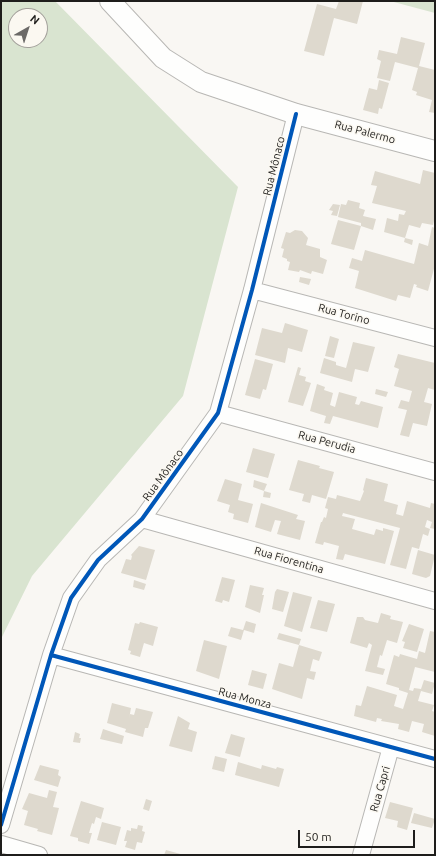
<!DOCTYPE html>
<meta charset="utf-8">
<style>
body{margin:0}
#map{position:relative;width:436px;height:856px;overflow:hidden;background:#f9f7f3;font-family:Ubuntu,sans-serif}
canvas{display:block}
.frame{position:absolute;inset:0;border:2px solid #1e1d1b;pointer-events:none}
.north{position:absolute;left:8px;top:8px;width:40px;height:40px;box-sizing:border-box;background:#fbf8f1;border:1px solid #a3a09b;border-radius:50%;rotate:39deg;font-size:11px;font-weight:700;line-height:16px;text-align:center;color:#1e1d1b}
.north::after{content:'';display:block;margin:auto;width:14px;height:18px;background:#6b6967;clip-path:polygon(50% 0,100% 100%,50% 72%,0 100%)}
.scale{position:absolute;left:298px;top:830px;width:117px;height:18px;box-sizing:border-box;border:2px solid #1e1d1b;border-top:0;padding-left:5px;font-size:12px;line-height:14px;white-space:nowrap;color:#1e1d1b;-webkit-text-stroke:3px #fbf8f1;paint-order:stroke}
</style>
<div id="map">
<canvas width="436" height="856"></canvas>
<div class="frame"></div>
<div class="north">N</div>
<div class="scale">50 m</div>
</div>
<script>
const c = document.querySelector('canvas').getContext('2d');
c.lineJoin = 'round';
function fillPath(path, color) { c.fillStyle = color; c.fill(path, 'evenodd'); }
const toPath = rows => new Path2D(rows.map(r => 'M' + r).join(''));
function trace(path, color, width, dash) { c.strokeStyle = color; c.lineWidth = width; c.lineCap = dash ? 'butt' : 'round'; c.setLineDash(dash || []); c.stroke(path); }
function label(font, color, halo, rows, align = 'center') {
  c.font = font + ' Ubuntu,sans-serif'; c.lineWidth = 3; c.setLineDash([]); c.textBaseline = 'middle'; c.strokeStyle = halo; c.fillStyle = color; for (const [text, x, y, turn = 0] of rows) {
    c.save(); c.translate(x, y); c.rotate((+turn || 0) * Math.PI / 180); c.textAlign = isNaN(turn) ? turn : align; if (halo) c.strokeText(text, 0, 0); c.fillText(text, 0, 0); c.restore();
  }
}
fillPath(toPath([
 [1,1,55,1,238,187,183,396,32,576,1,639],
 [16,16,40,16,40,40,16,40],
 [390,1,435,1,435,13]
]), '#d9e4d0');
fillPath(toPath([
 [339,1,363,1,357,24,334,18,324,56,304,51,317,4,336,9],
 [401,37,425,43,419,66,435,70,435,113,429,112,432,100,416,95,417,92,412,90,418,68,395,62,390,81,377,78,381,61,377,59,379,50,397,54],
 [379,80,389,83,382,109,379,108,378,114,363,110,369,88,377,90],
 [423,170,435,173,435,217,433,225,422,223,420,228,409,225,405,238,413,240,412,245,404,242,405,238,384,232,387,218,398,221,399,214,404,215,406,211,372,203,377,186,371,185,375,171,420,184],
 [348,200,360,203,359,208,365,210,363,216,376,219,373,230,361,226,361,223,338,217,341,204,346,205],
 [333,204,340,205,337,216,331,215,333,211,329,210],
 [338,220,361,226,354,250,331,244],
 [432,227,435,228,435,265,428,291,416,287,417,285,414,284,410,298,398,295,396,301,355,288,359,271,349,268,352,258,362,261,365,250,414,264,419,243,428,246],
 [295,230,302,231,308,238,306,245,320,249,320,257,327,260,323,274,312,271,311,274,300,270,299,272,288,270,290,262,287,261,287,259,282,257,284,249,281,248,286,232,290,233],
 [300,277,311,279,309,285,299,282],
 [285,323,308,330,302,352,288,348,285,363,255,355,262,328,282,333],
 [330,336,339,339,334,358,325,356],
 [353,342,375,347,368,372,355,369,352,382,320,373,324,358,336,362,336,365,346,368],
 [398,354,435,363,435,390,428,388,424,402,432,404,427,426,413,423,409,437,400,435,407,410,398,408,401,400,409,402,412,391,394,386,399,369,394,367],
 [255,359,273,364,266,390,263,389,260,399,245,395],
 [298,367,301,368,299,375,306,377,305,381,311,383,303,406,288,402],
 [317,384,325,387,324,390,333,393,330,405,335,407,339,392,357,397,355,404,359,405,361,401,383,407,378,428,333,416,330,424,324,423,326,416,310,411],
 [376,389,388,392,386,397,375,394],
 [253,448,275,454,268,478,246,472],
 [298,460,320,466,319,468,334,472,326,499,312,495,310,503,302,501,304,494,289,490],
 [366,478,388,484,384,501,398,505,396,514,403,516,407,501,430,508,431,503,435,504,435,529,430,528,432,522,427,520,425,527,430,529,428,536,423,534,419,549,412,547,406,569,390,565,400,528,343,513,342,516,355,519,352,529,374,535,376,529,383,531,383,528,394,531,385,564,345,554,343,560,336,559,339,546,324,542,323,545,315,543,321,522,322,522,324,517,326,518,328,509,325,508,328,497,336,499,337,495,360,501,364,491,363,490],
 [225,479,242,484,238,500,253,504,248,523,233,519,234,514,228,512,230,505,217,501],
 [254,480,267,484,264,491,253,487],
 [264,491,271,493,270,498,263,497],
 [261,503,298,515,296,519,305,521,300,540,277,534,281,521,275,520,271,532,255,527],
 [139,546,155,550,146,580,121,573,126,559,131,560,132,556,131,555],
 [418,550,435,555,430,576,426,578,412,574],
 [222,577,235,580,229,602,223,600,222,603,215,601],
 [134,580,146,584,144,590,133,587],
 [250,585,264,588,262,595,264,595,260,613,245,607],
 [277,589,289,592,283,612,272,609,275,592],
 [293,592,312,597,302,632,284,626],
 [318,600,335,604,327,632,310,628],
 [381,613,391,616,390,619,403,622,397,643,387,640,382,656,380,655,377,667,385,669,383,675,365,671,372,645,369,643,367,648,350,643,357,617,363,617,365,620,378,623],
 [246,621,256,624,254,633,244,630,241,640,228,636,231,627,243,630],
 [140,622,158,627,153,646,144,643,140,657,130,654,131,651,128,650,135,623,139,624],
 [409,624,424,629,417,652,403,648,405,642,402,641],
 [430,631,435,632,435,672,415,667,409,690,413,691,414,688,421,689,424,680,435,683,432,694,421,691,418,701,434,705,432,711,435,712,435,736,422,732,424,724,412,721,409,732,398,729,399,724,381,721,382,719,377,718,376,722,354,716,356,705,361,706,367,686,397,695,394,706,403,709,408,693,399,690,399,688,386,684,394,655,399,657,400,654,417,659,419,651,425,653],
 [279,633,301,639,299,645,277,639],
 [204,640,227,646,219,679,196,671],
 [299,645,322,652,319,661,313,659,310,671,316,672,314,680,307,678,302,699,272,689,279,663,293,667],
 [252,670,267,674,263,689,248,685],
 [112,703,131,708,129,719,130,714,134,715,136,708,153,712,148,728,145,728,143,737,125,732,126,729,107,723],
 [178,716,190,723,188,729,197,732,192,752,169,746],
 [103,729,124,736,122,744,100,739],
 [75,732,80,734,79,738,81,738,80,743,73,742],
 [231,734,245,738,240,757,225,753],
 [215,756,227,759,224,772,212,769],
 [238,762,261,769,262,765,276,769,277,767,284,769,279,787,235,775],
 [40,765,59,770,58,775,61,777,58,787,34,780],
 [49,790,57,792,53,807,59,808,52,835,37,831,38,829,24,825,28,811,22,809,29,793,47,798],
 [146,799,152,801,149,811,143,809],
 [81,801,104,808,101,819,96,817,94,824,92,823,89,833,92,833,89,844,78,841,78,838,70,836],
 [390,802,413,808,407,830,397,827,398,821,385,818],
 [414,813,435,819,432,828,411,823],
 [102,822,121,827,116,845,97,840],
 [138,825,143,826,142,831,145,832,142,843,137,842,135,850,125,847,127,841,124,841,127,830,131,831,131,828,137,829],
 [166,850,184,855,164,855]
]), '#ded9ce');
const minor = toPath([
 [252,290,435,338],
 [218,413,435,472],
 [142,519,435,601],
 [51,655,435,759],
 [1,825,51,655,71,598,98,560,142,519,218,413,252,290,296,114],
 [1,844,39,855],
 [361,855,391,747]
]);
const major = toPath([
 [110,1,163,58,201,82,296,114,435,151]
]);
trace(minor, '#b8b7b4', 18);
trace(major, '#b8b7b4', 22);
trace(minor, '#fefefd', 16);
trace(major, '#fefefd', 20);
trace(toPath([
 [51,655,435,759],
 [1,825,51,655,71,598,98,560,142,519,218,413,252,290,296,114]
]), '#0057b8', 4);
label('11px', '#1e1d1b', '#fbf8f1', [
 ["Rua Palermo",365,132,15],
 ["Rua Mônaco",274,166,-76],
 ["Rua Torino",344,314,15],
 ["Rua Perudia",327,442,15],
 ["Rua Mônaco",163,475,-54],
 ["Rua Fiorentina",289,560,16],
 ["Rua Monza",245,698,15],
 ["Rua Capri",380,789,-74]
]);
</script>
